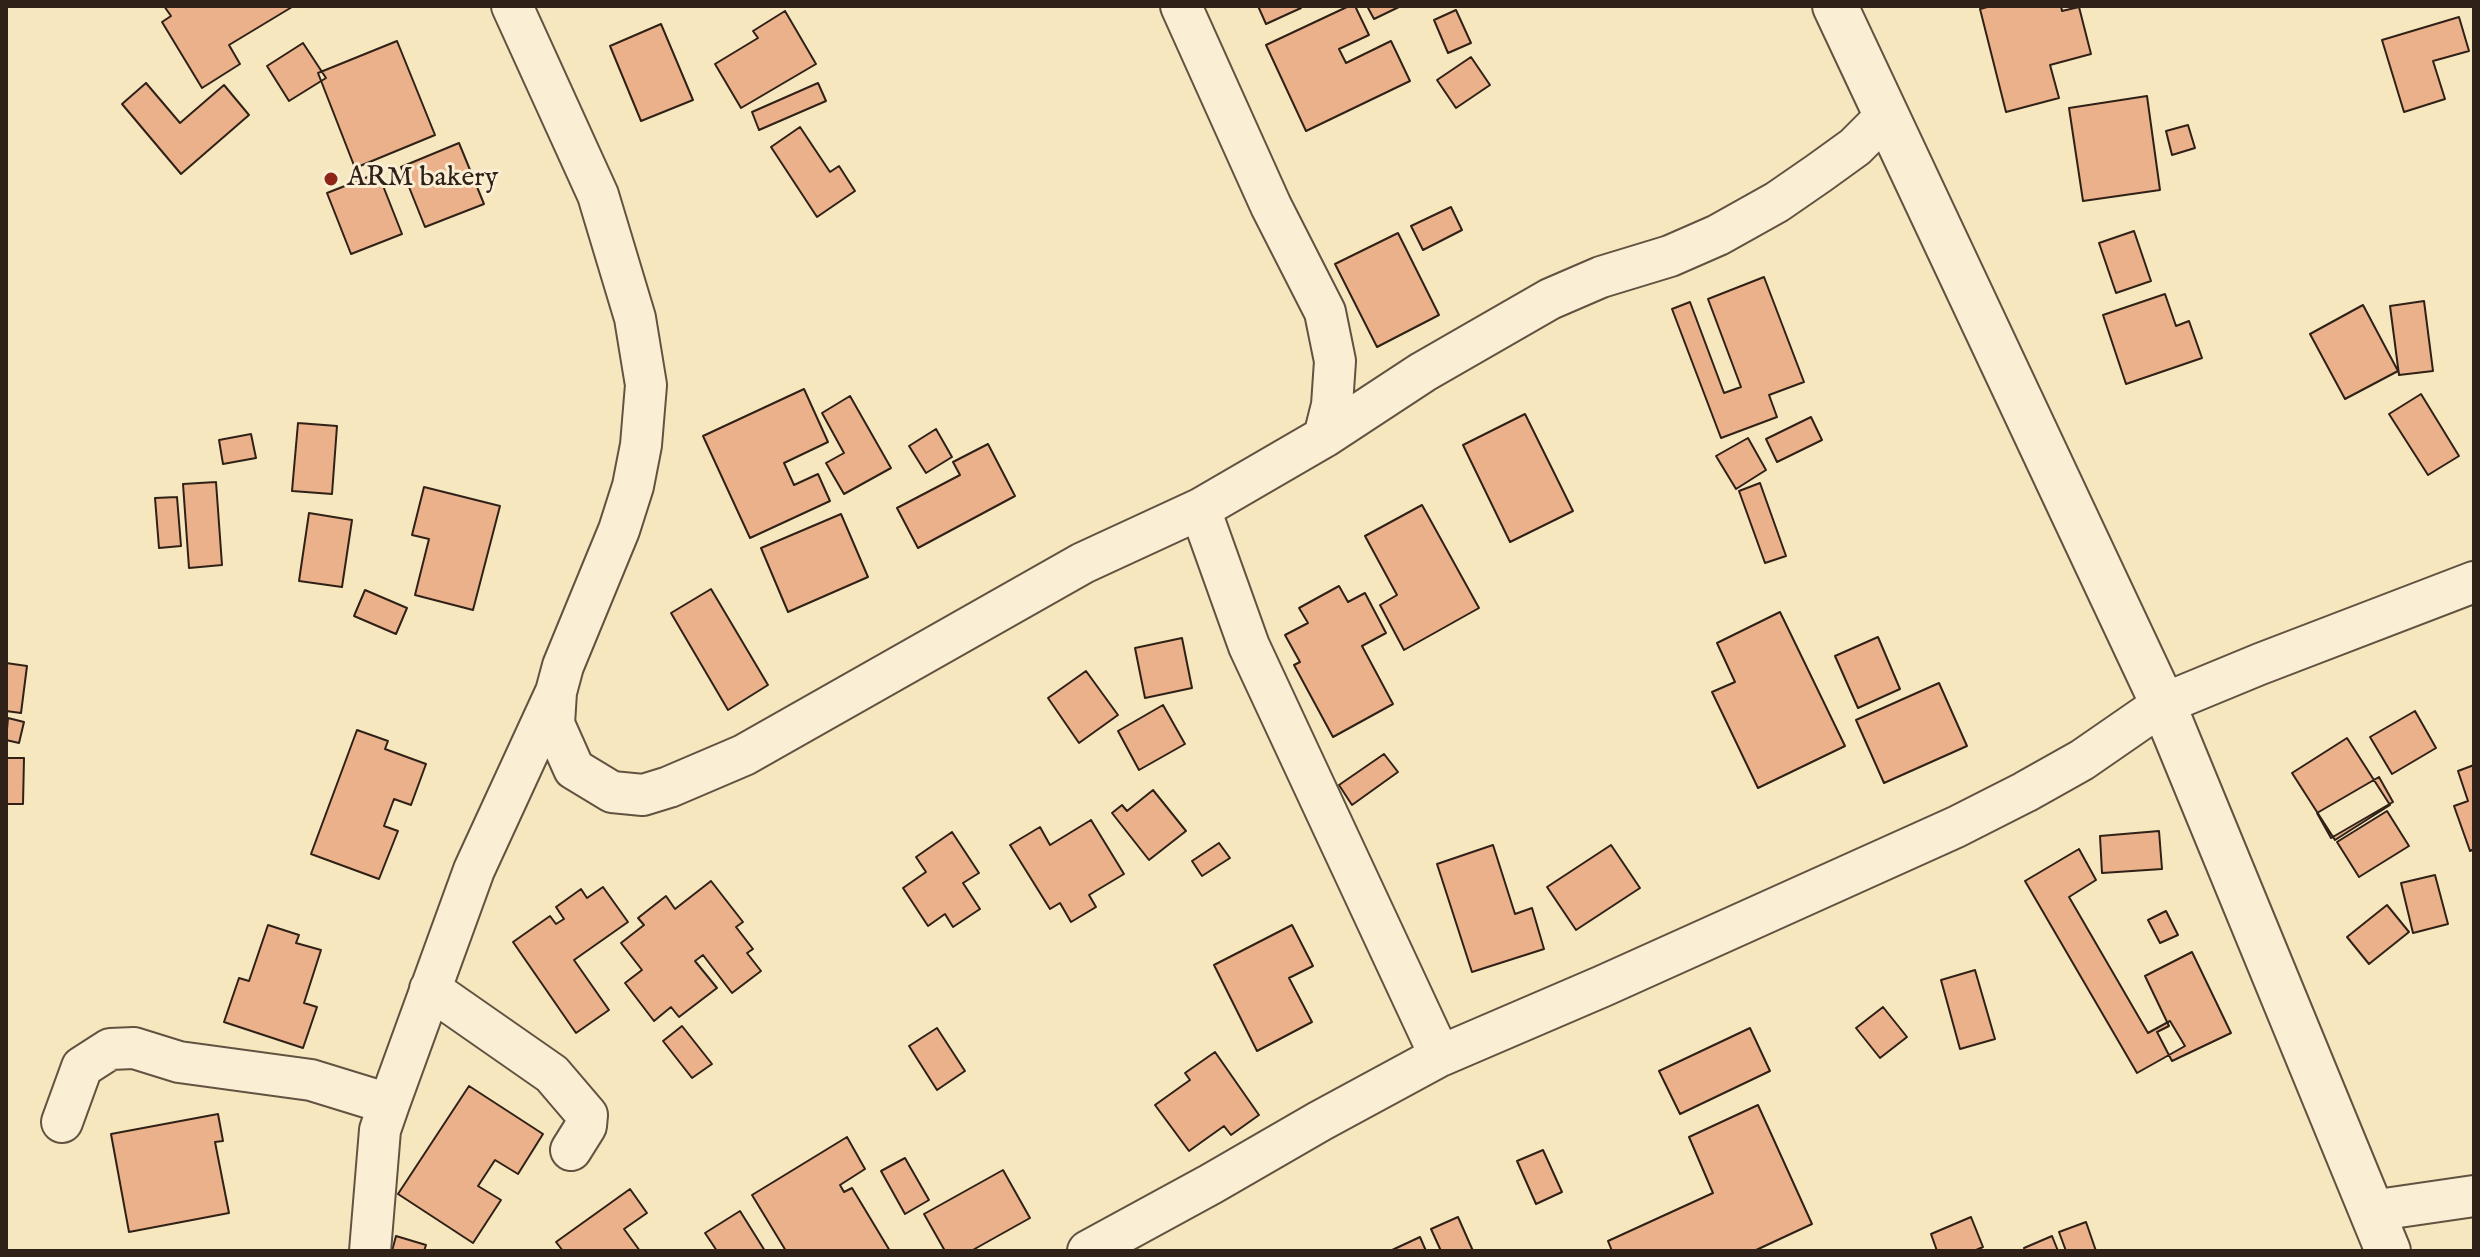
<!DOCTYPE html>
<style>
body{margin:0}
#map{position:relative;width:2480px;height:1257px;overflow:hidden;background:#f7e7be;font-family:"IM FELL English",serif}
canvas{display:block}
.frame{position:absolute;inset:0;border:8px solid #2f2117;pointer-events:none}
</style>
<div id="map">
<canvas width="2480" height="1257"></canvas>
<div class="frame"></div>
</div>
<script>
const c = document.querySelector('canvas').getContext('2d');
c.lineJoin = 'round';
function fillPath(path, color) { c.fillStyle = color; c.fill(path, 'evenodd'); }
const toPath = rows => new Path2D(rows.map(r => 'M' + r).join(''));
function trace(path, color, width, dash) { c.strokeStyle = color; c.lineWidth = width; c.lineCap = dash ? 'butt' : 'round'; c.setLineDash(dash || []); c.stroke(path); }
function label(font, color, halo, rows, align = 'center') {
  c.font = font + ' "IM FELL English",serif'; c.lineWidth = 6; c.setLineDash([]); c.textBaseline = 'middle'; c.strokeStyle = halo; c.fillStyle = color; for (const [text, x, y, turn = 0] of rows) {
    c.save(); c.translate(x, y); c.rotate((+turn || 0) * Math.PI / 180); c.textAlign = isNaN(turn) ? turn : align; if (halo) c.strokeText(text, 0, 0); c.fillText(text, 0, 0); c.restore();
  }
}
const building = toPath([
 [164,6,291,6,292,7,229,45,240,64,202,88,162,22,171,16,164,6],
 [1258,6,1300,6,1301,8,1266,24,1258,6],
 [1349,6,1355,6,1369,35,1339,49,1346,63,1391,41,1410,81,1306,131,1266,45,1349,6],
 [1367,6,1401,6,1374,19,1367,6],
 [1991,6,2061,6,2062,11,2079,7,2091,54,2050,65,2059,98,2006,112,1980,9,1991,6],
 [1456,10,1471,43,1448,53,1434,20,1456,10],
 [785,11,816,64,741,108,715,64,758,38,753,31,785,11],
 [2459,17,2469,51,2433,61,2445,99,2404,112,2382,40,2459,17],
 [661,24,693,100,641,121,610,46,661,24],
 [397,41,435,135,355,168,318,73,397,41],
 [303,43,326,78,289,101,267,66,303,43],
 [1471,57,1490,85,1456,108,1437,80,1471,57],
 [146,83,180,123,224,85,249,115,181,174,122,104,146,83],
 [818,83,826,101,759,130,752,112,818,83],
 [2147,96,2160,190,2083,201,2069,108,2147,96],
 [2188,125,2195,148,2172,155,2166,131,2188,125],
 [800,127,830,172,839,166,855,191,817,217,771,147,800,127],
 [459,143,484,204,425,227,401,167,459,143],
 [378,173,402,234,351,254,327,193,378,173],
 [1451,207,1462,230,1423,250,1411,226,1451,207],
 [2134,231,2151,281,2116,293,2099,243,2134,231],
 [1398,233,1439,315,1377,347,1335,264,1398,233],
 [1764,277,1804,382,1769,395,1777,417,1721,438,1672,309,1690,302,1724,393,1741,387,1708,299,1764,277],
 [2165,294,2176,326,2189,321,2202,358,2126,384,2103,315,2165,294],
 [2424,301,2433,371,2399,375,2390,306,2424,301],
 [2363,305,2398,371,2345,399,2310,334,2363,305],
 [804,389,828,442,784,463,794,485,818,474,830,501,750,538,703,436,804,389],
 [2421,394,2459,456,2428,475,2389,414,2421,394],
 [850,396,891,468,844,494,826,463,844,453,822,413,850,396],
 [1525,414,1573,511,1510,542,1463,445,1525,414],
 [1811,417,1822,440,1777,462,1766,439,1811,417],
 [298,423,337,426,332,494,292,491,298,423],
 [936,429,952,457,926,473,909,446,936,429],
 [251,434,256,458,223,464,219,440,251,434],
 [1748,438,1766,470,1736,489,1716,456,1748,438],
 [988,444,1015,496,918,548,897,508,960,475,953,462,988,444],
 [216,482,222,565,189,568,183,484,216,482],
 [1760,483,1786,556,1765,563,1739,491,1760,483],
 [424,487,500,506,473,610,415,595,429,539,412,535,424,487],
 [177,497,181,546,159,548,155,498,177,497],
 [1422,505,1479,608,1404,650,1380,605,1397,595,1365,536,1422,505],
 [309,513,352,520,342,587,299,581,309,513],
 [841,514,868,577,788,612,761,548,841,514],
 [1339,586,1348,602,1365,593,1386,633,1362,646,1393,704,1333,737,1294,665,1300,662,1285,635,1308,623,1299,608,1339,586],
 [711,589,768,685,728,710,671,613,711,589],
 [365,590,407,608,396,634,354,616,365,590],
 [1780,612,1845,746,1758,788,1712,692,1735,682,1717,643,1780,612],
 [1878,637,1900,689,1858,708,1835,656,1878,637],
 [1182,638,1192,688,1145,698,1135,648,1182,638],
 [6,663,27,666,21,713,6,711,6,663],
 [1086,671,1118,715,1079,743,1048,698,1086,671],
 [1939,683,1967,746,1884,783,1856,720,1939,683],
 [1163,705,1185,744,1139,770,1118,731,1163,705],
 [2415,711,2436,748,2392,774,2370,737,2415,711],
 [8,718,24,722,19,743,6,740,8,718],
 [357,730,388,741,385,749,426,764,411,805,394,799,384,826,398,831,379,879,311,854,357,730],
 [2347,738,2390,805,2335,840,2292,773,2347,738],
 [1384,754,1398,772,1352,805,1339,785,1384,754],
 [6,758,24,758,23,804,6,804,6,758],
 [2474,765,2474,849,2470,851,2454,806,2468,801,2458,771,2474,765],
 [2379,777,2393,802,2331,838,2317,813,2379,777],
 [1153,790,1186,831,1149,860,1112,813,1122,805,1127,811,1153,790],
 [2387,811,2409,846,2359,877,2337,842,2387,811],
 [1091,820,1124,874,1089,895,1096,907,1071,922,1060,903,1050,909,1010,845,1040,827,1050,845,1091,820],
 [2159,831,2162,869,2102,873,2100,836,2159,831],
 [952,832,979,873,963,883,980,909,953,927,945,914,928,926,903,888,926,872,916,857,952,832],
 [1219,843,1230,858,1202,876,1192,861,1219,843],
 [1493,845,1515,914,1532,908,1544,949,1472,972,1437,864,1493,845],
 [1611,845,1640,888,1576,930,1547,887,1611,845],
 [2079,849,2096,880,2069,897,2148,1033,2170,1021,2185,1046,2137,1073,2025,881,2079,849],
 [2435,875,2448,924,2413,933,2401,883,2435,875],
 [711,881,743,922,736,927,753,949,747,953,761,971,732,993,703,955,695,961,717,988,679,1017,671,1007,654,1021,625,983,642,970,621,943,644,925,638,918,666,896,675,909,711,881],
 [603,887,628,922,574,960,609,1010,576,1033,513,942,550,916,556,924,564,919,556,907,581,889,587,898,603,887],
 [2387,905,2409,932,2369,964,2347,937,2387,905],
 [2166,911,2178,935,2160,943,2148,920,2166,911],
 [268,925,299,935,296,943,321,950,304,1003,317,1007,303,1048,224,1022,239,978,249,981,268,925],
 [1292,925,1313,966,1289,978,1312,1022,1257,1051,1214,965,1292,925],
 [2192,952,2231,1033,2172,1061,2157,1032,2169,1026,2145,976,2192,952],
 [1975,970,1995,1039,1960,1049,1941,980,1975,970],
 [1883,1007,1907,1037,1880,1058,1856,1028,1883,1007],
 [682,1026,712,1064,692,1078,663,1041,682,1026],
 [937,1028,965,1071,937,1090,909,1046,937,1028],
 [1750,1028,1770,1071,1680,1114,1659,1071,1750,1028],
 [1215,1052,1259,1115,1231,1135,1224,1126,1189,1151,1155,1105,1190,1080,1185,1073,1215,1052],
 [469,1086,543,1134,518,1174,495,1160,478,1186,501,1200,473,1243,398,1194,469,1086],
 [1758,1105,1812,1224,1754,1251,1612,1251,1608,1241,1713,1193,1689,1137,1758,1105],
 [218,1114,223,1141,215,1142,229,1213,129,1232,111,1134,218,1114],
 [847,1137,865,1169,840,1185,844,1192,852,1188,890,1251,786,1251,752,1195,847,1137],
 [1543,1150,1562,1192,1536,1204,1517,1161,1543,1150],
 [905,1158,929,1200,905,1214,881,1171,905,1158],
 [1003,1170,1030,1218,971,1251,945,1251,924,1214,1003,1170],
 [630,1189,647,1213,624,1229,640,1251,563,1251,556,1242,630,1189],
 [740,1211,765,1251,717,1251,705,1233,740,1211],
 [1458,1217,1473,1251,1441,1251,1431,1229,1458,1217],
 [1971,1217,1983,1247,1974,1251,1937,1251,1931,1234,1971,1217],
 [2086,1222,2096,1251,2066,1251,2059,1232,2086,1222],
 [396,1236,426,1245,424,1251,392,1251,396,1236],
 [2052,1236,2058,1251,2025,1251,2024,1248,2052,1236],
 [1420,1237,1426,1251,1390,1251,1420,1237]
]);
fillPath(building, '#eab18b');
trace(building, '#2f2117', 2);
const minor = toPath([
 [512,6,598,195,635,318,646,385,641,445,633,486,619,530,563,666,556,692,554,724,574,769,612,792,643,795,669,787,744,755,1083,563,1200,509,1324,437,1423,372,1550,299,1601,277,1670,256,1718,235,1777,202,1819,173,1855,147,1886,116],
 [1181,6,1271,206,1325,312,1335,361,1332,405,1324,437],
 [1200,509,1249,646,1440,1056],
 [430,989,552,1074,587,1115,586,1126,571,1150],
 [62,1122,82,1067,110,1049,134,1048,179,1062,311,1080,389,1104],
 [2371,1211,2474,1196],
 [370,1251,380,1130,389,1104,474,870,555,694],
 [1088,1251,1211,1184,1320,1121,1440,1056,1603,986,1956,827,2025,792,2082,760,2163,704,2260,664,2474,582]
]);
const tertiary = toPath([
 [1835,6,2163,704,2388,1251]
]);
trace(minor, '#615241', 44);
trace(tertiary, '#615241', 48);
trace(minor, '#faefd5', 40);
trace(tertiary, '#faefd5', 44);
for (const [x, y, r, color] of [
 [331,179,8,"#8f2418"]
]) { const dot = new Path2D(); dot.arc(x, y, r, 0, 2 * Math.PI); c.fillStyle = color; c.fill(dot); trace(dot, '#faefd5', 3); }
label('28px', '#2f2117', '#faefd5', [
 ["ARM bakery",347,179]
], 'left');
</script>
